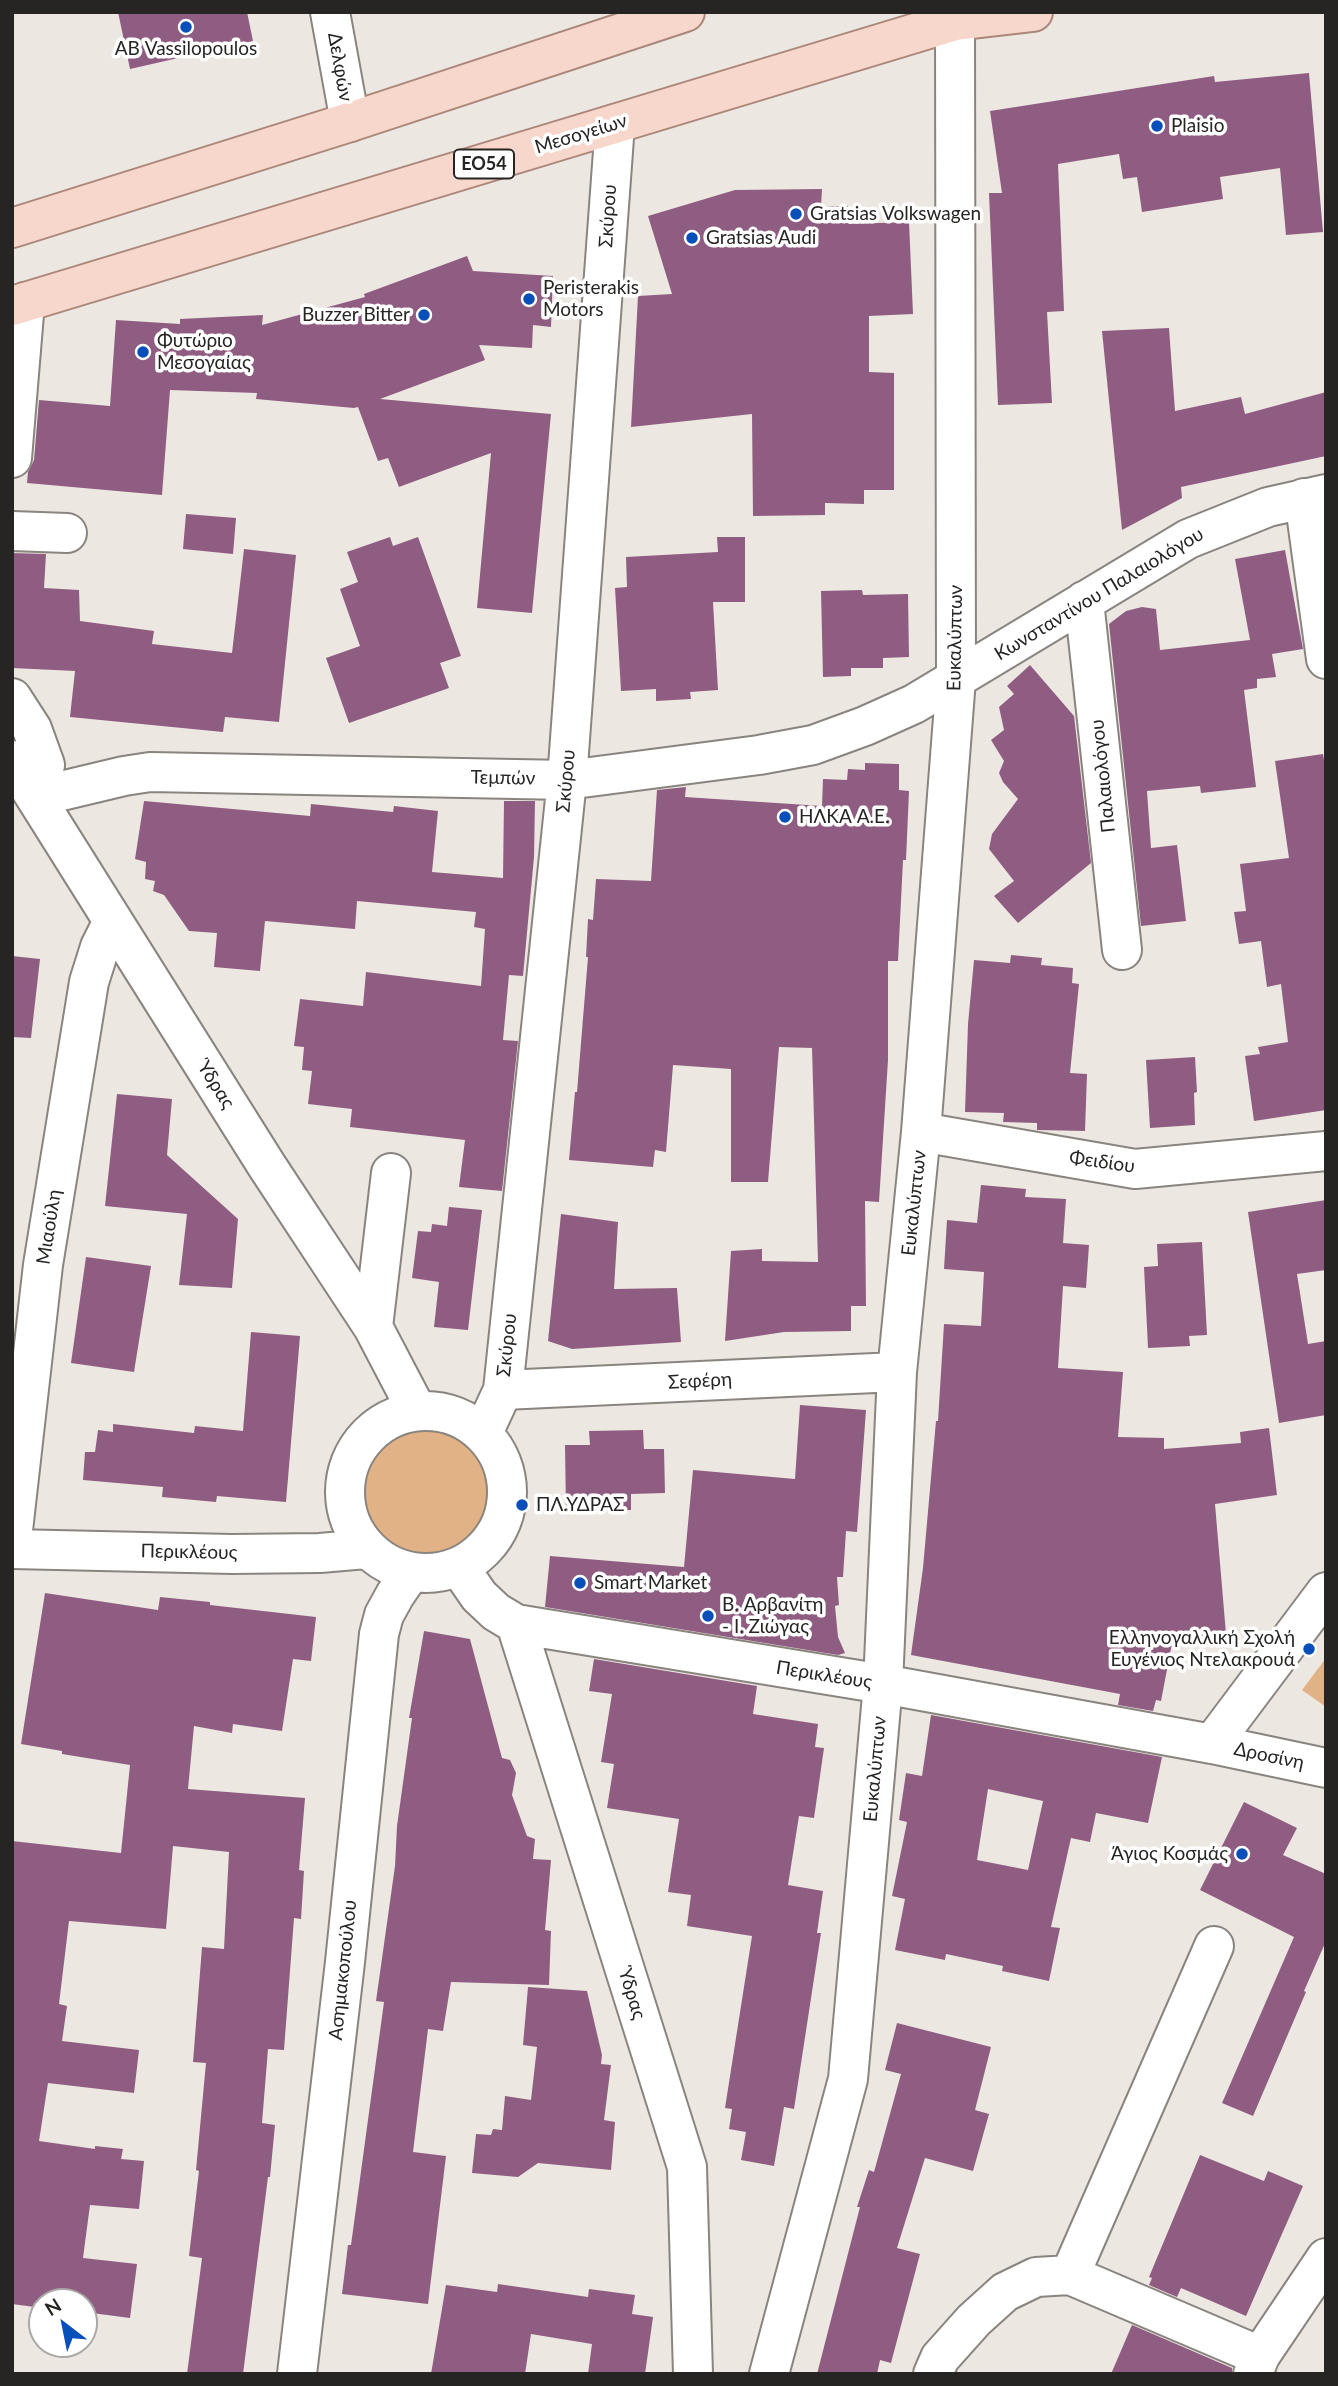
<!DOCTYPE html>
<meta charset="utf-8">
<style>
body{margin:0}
#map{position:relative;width:1338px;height:2386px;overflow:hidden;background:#ede7e2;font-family:Lato,sans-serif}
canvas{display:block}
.frame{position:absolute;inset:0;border:14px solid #272523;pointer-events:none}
.north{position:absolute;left:28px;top:2288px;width:70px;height:70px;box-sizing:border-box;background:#fff;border:2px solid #a9a8a7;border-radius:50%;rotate:328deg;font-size:19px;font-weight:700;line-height:28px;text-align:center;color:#272523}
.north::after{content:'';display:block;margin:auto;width:24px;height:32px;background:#094fba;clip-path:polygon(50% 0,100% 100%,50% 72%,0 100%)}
</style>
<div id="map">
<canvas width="1338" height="2386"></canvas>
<div class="frame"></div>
<div class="north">N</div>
</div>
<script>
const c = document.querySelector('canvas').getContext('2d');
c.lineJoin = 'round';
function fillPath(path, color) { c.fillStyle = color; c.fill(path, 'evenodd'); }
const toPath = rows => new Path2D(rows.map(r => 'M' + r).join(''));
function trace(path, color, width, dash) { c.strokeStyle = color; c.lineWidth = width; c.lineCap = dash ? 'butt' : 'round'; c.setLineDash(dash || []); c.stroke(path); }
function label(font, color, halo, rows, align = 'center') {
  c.font = font + ' Lato,sans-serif'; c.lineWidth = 7; c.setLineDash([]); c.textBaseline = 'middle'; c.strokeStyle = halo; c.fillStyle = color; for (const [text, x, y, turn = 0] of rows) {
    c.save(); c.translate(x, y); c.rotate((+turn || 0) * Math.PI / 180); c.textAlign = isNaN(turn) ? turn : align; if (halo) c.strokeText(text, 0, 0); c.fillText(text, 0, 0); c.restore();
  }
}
fillPath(toPath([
 '362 1490a63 63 0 1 1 126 0a63 63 0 1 1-126 0Z',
 [1326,1658,1326,1707,1302,1690]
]), '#e2b287');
fillPath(toPath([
 [118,12,247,12,253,41,130,69],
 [1309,73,1323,232,1286,235,1280,168,1220,177,1223,199,1142,212,1137,177,1123,179,1119,154,1058,164,1064,311,1047,312,1052,403,998,405,989,193,1002,193,990,111,1214,76,1215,82],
 [822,189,821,207,848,206,849,224,909,222,913,314,869,316,869,372,894,373,894,490,864,490,864,504,825,503,825,515,753,516,752,414,631,427,638,296,672,294,648,216,735,190],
 [467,256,473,271,553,276,551,327,533,325,532,348,479,345,485,360,380,399,551,414,532,613,477,608,491,453,399,487,388,458,378,461,358,407,354,408,256,399,257,393,170,390,162,495,27,483,28,472,34,460,39,400,110,406,116,320,180,324,180,319,263,315,262,325,365,297,364,294],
 [1169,328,1175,411,1241,397,1245,414,1326,392,1326,456,1181,487,1182,498,1122,530,1102,331],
 [186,514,236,518,233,554,183,549],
 [390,537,393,546,418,537,461,656,440,663,449,688,349,723,326,658,360,646,340,589,358,582,347,552],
 [717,537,745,537,745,602,713,602,718,690,690,692,691,699,656,701,656,689,621,691,615,588,627,587,626,557,718,552],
 [244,549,296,555,279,722,225,717,223,732,70,717,75,671,12,668,12,553,46,554,44,588,79,590,80,621,154,631,152,644,232,653],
 [1285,550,1303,649,1272,654,1276,677,1257,679,1257,688,1244,690,1256,787,1201,793,1200,786,1147,791,1151,848,1177,845,1186,921,1141,926,1109,624,1126,611,1142,607,1156,609,1160,650,1250,640,1235,559],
 [862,590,863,595,908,594,909,657,883,658,883,668,851,668,851,676,823,677,821,591],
 [1030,665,1074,716,1091,863,1018,923,994,896,1014,881,989,849,992,834,1018,799,1003,782,999,773,1004,761,991,740,1004,730,999,707,1014,694,1007,686],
 [1323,754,1326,772,1326,1110,1254,1121,1245,1056,1260,1054,1258,1047,1288,1042,1281,984,1267,987,1261,941,1239,944,1234,912,1246,911,1240,864,1289,858,1275,761],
 [865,763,899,764,899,790,909,791,906,860,903,860,898,961,888,961,888,1060,879,1202,865,1201,866,1306,851,1306,851,1331,784,1332,725,1341,731,1251,762,1249,762,1261,818,1262,812,1048,779,1047,768,1182,731,1182,731,1069,673,1065,666,1152,655,1150,653,1167,569,1160,575,1092,577,1092,588,957,586,957,588,919,593,920,596,879,651,881,657,790,686,787,685,797,822,806,823,779,847,780,848,769,865,770],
 [144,801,310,816,311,804,393,812,394,806,438,811,432,872,503,878,504,801,535,801,534,857,523,976,509,975,503,1040,518,1041,502,1191,459,1187,465,1140,350,1127,352,1109,308,1104,312,1071,302,1070,304,1047,294,1046,300,999,363,1006,366,972,481,986,485,929,474,927,476,912,357,901,355,929,265,921,260,971,214,967,217,933,189,931,164,895,153,891,155,881,145,879,146,862,135,859],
 [1011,955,1042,958,1041,965,1073,968,1072,983,1079,984,1070,1073,1087,1074,1085,1131,1037,1130,1037,1123,1003,1122,1004,1113,965,1112,968,1024,974,960,1010,963],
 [12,956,40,959,31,1038,12,1037],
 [1195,1057,1197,1092,1194,1093,1195,1125,1150,1128,1146,1060],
 [117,1094,172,1099,167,1155,238,1219,232,1288,179,1285,187,1214,105,1206],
 [981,1185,1026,1189,1025,1197,1066,1199,1063,1243,1089,1245,1086,1288,1063,1286,1058,1368,1123,1372,1118,1437,1164,1438,1164,1449,1241,1443,1240,1432,1269,1428,1277,1495,1215,1504,1226,1634,1173,1638,1161,1701,1156,1700,1153,1711,1118,1705,1120,1694,911,1655,923,1568,936,1421,938,1421,944,1324,981,1326,984,1272,944,1269,947,1220,977,1223],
 [1326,1200,1326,1270,1297,1274,1308,1344,1326,1341,1326,1415,1279,1423,1248,1212],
 [449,1207,482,1210,468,1330,434,1327,439,1282,412,1278,418,1231,431,1232,432,1224,447,1226],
 [561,1214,618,1222,614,1289,677,1288,681,1342,572,1349,548,1341],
 [1202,1242,1207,1335,1189,1336,1190,1346,1148,1348,1144,1267,1158,1266,1157,1244],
 [86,1257,151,1266,134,1372,71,1363],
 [251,1332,300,1336,286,1502,217,1496,216,1502,162,1497,163,1487,83,1480,85,1452,95,1452,98,1430,113,1432,113,1424,194,1433,195,1426,243,1431],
 [800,1405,866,1410,857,1532,846,1531,843,1577,837,1577,839,1605,835,1606,838,1637,845,1653,838,1655,545,1607,550,1556,684,1567,693,1470,795,1479],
 [643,1430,644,1449,664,1449,665,1493,631,1494,631,1510,566,1512,565,1445,590,1445,589,1431],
 [45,1593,158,1610,160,1597,210,1602,210,1605,316,1617,311,1661,293,1659,282,1731,233,1724,232,1733,194,1726,188,1789,305,1798,299,1870,304,1871,301,1919,294,1918,284,2050,268,2049,262,2123,275,2125,270,2177,268,2177,243,2374,187,2374,202,2258,189,2256,199,2171,196,2170,206,2063,193,2062,202,1947,224,1949,229,1852,173,1846,166,1929,69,1921,59,2004,67,2006,62,2041,139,2050,134,2093,48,2083,39,2141,95,2149,95,2146,123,2149,121,2159,144,2161,139,2209,90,2205,83,2258,137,2264,130,2318,84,2312,84,2302,42,2302,42,2308,12,2304,12,1841,121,1853,130,1765,62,1754,62,1751,21,1744],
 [424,1631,470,1639,502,1758,510,1760,516,1773,512,1795,527,1836,535,1839,533,1859,551,1860,545,1930,551,1931,549,1985,451,1982,443,2031,428,2029,413,2152,446,2156,428,2304,342,2294,348,2245,351,2245,384,2002,376,2001,395,1866,397,1826,412,1718,409,1718],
 [594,1659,757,1686,753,1714,818,1724,815,1747,824,1748,814,1818,799,1816,788,1885,823,1891,817,1933,821,1933,794,2109,784,2107,774,2166,741,2160,746,2132,729,2129,732,2109,725,2108,752,1936,687,1926,691,1895,668,1892,679,1819,607,1808,614,1764,601,1762,612,1694,589,1691],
 [931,1715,1162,1757,1148,1823,1096,1813,1090,1842,1071,1838,1051,1927,1060,1928,1049,1981,1002,1971,1003,1966,946,1954,945,1960,895,1950,905,1899,892,1896,907,1822,899,1820,906,1773,922,1776],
 [988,1789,1043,1801,1028,1870,977,1860],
 [1244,1802,1297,1828,1283,1855,1326,1874,1326,1941,1304,1991,1306,1992,1253,2116,1222,2103,1294,1937,1200,1890],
 [528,1987,587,1991,602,2055,601,2064,611,2065,604,2120,615,2122,611,2170,538,2163,518,2177,472,2173,476,2134,491,2135,493,2129,502,2130,505,2096,531,2100,537,2047,523,2045],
 [897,2023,991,2047,975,2110,989,2114,973,2171,925,2158,897,2248,920,2254,891,2363,880,2360,877,2374,817,2374,860,2207,857,2207,869,2170,874,2172,901,2074,885,2070],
 [1200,2155,1264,2181,1268,2171,1303,2186,1246,2316,1181,2288,1177,2297,1149,2285,1152,2278,1149,2277],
 [498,2284,588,2297,589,2289,635,2295,632,2314,653,2317,645,2374,588,2374,592,2344,531,2334,525,2374,431,2374,446,2285,497,2292],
 [1132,2325,1232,2368,1232,2374,1111,2374]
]), '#8f5d81');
const minor = toPath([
 [330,12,350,122],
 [12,458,25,302],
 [1304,498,1326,659],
 [12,531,67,533],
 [1084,601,1122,950],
 [12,698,32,729,45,765,36,797],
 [12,760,267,1166,373,1327,417,1411],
 [36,797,124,776,150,772,567,780,759,755,813,745,865,726,914,704,1188,539,1268,507,1326,494],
 [921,1132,1135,1169,1326,1151],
 [373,1327,391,1173],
 [503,1390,897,1372],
 '345 1492a81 81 0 1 1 162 0a81 81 0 1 1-162 0Z',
 [483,1433,503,1390,567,780,615,124],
 [12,1539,43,1265,89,982,100,947,113,921],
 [12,1549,232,1554,320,1553,366,1549],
 [459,1567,479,1596,496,1612,516,1624,883,1684,1212,1744,1326,1768],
 [516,1624,687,2167,693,2374],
 [1212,1744,1326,1592],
 [1214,1946,1070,2275,1260,2356],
 [297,2374,345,1962,379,1634,384,1615,395,1595,410,1573],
 [769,2374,848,2079,883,1684,897,1372,921,1132,956,679,955,21],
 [933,2374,940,2358,974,2320,1005,2292,1036,2277,1070,2275],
 [1253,2374,1260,2356,1326,2258]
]);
const major = toPath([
 [12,228,350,122,685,12],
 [12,306,955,21,1033,12]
]);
trace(minor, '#8a847f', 42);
trace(major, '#ab877a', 42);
trace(minor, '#fff', 38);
trace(major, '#f7d7cb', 38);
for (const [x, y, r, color] of [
 [186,27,7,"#094fba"],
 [1157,126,7,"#094fba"],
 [796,214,7,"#094fba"],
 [692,238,7,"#094fba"],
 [529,299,7,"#094fba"],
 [424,315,7,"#094fba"],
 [143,352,7,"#094fba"],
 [785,817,7,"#094fba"],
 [522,1505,7,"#094fba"],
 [580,1583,7,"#094fba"],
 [708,1616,7,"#094fba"],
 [1309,1649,7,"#094fba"],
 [1242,1854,7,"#094fba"]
]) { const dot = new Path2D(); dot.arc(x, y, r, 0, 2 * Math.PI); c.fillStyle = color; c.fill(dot); trace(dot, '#fff', 2.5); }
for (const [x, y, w] of [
 [484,164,60]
]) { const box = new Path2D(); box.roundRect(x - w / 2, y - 14.5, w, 29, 5); c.fillStyle = '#fff'; c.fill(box); trace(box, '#272523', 2); }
label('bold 18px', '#272523', null, [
 ["ΕΟ54",484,164]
]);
label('19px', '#272523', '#fff', [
 ["AB Vassilopoulos",186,49,"center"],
 ["Plaisio",1171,126],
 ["Gratsias Volkswagen",810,214],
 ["Gratsias Audi",706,238],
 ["Peristerakis",543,288],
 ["Motors",543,310],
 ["Buzzer Bitter",410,315,"right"],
 ["Φυτώριο",157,341],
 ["Μεσογαίας",157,363],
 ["ΗΛΚΑ Α.Ε.",799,817],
 ["ΠΛ.ΥΔΡΑΣ",536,1505],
 ["Smart Market",594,1583],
 ["Β. Αρβανίτη",722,1605],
 ["- Ι. Ζιώγας",722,1627],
 ["Ελληνογαλλική Σχολή",1295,1638,"right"],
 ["Ευγένιος Ντελακρουά",1295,1660,"right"],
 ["Άγιος Κοσμάς",1228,1854,"right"]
], 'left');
label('19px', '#272523', '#fff', [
 ["Δελφών",340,67,80],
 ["Μεσογείων",581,134,-17],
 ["Σκύρου",608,216,-86],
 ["Κωνσταντίνου Παλαιολόγου",1099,594,-31],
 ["Ευκαλύπτων",955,638,-89],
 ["Παλαιολόγου",1103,776,-96],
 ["Τεμπών",503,778,1],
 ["Σκύρου",566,781,-85],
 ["Ύδρας",216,1085,58],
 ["Φειδίου",1102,1162,8],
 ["Ευκαλύπτων",914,1203,-84],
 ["Μιαούλη",49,1227,-81],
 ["Σκύρου",507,1345,-84],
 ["Σεφέρη",700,1381,-3],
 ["Περικλέους",189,1552,1],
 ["Περικλέους",824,1675,9],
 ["Δροσίνη",1269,1756,12],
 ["Ευκαλύπτων",875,1769,-85],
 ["Ασημακοπούλου",343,1970,-84],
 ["Ύδρας",632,1994,73]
]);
</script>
